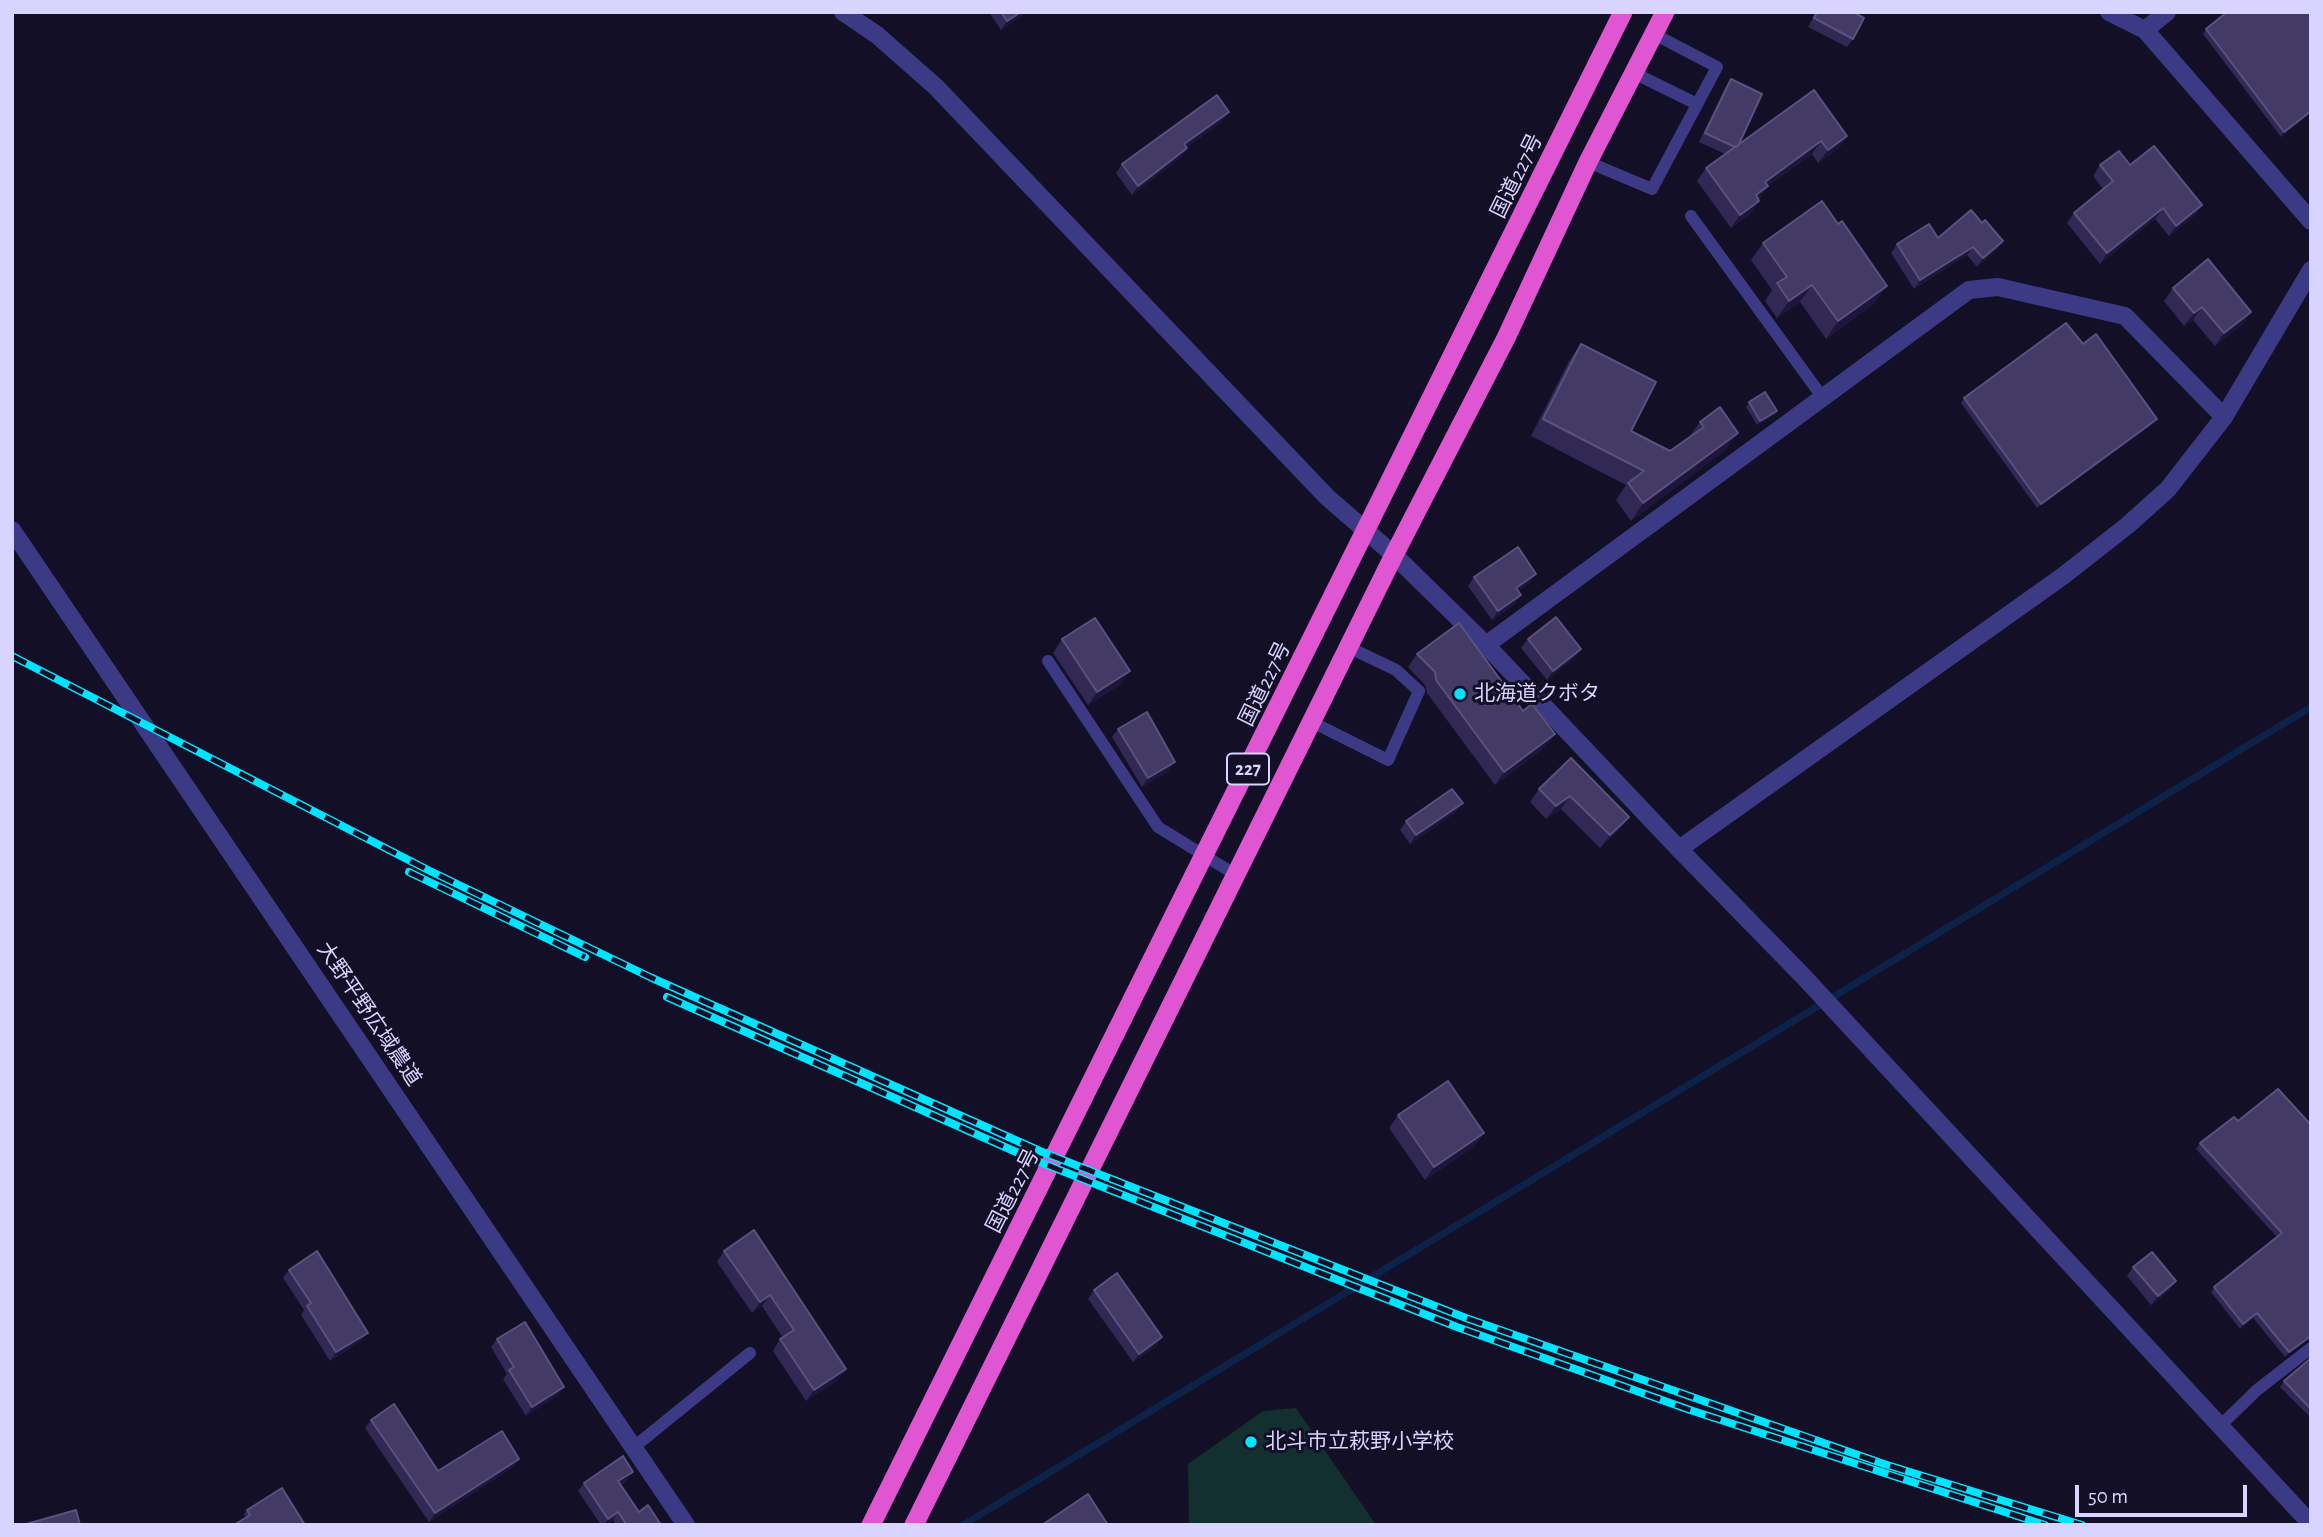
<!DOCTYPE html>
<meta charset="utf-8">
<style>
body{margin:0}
#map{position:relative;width:2323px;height:1537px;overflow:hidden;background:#130f26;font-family:"Alegreya Sans",sans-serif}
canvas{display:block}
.frame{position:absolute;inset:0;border:14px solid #d9d4ff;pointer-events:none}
.scale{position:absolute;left:2075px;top:1485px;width:172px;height:32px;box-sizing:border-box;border:4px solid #d9d4ff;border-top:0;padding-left:9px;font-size:21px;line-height:24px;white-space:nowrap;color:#d9d4ff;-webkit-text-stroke:5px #130f26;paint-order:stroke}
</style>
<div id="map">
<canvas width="2323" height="1537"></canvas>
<div class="frame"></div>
<div class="scale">50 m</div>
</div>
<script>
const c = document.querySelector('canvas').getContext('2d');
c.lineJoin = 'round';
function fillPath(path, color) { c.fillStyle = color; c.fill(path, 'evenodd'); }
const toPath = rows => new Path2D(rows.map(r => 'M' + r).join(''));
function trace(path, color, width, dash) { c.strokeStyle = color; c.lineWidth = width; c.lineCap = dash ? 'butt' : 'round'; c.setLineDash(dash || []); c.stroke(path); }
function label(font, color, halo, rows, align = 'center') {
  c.font = font + ' "Alegreya Sans","Noto Sans JP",sans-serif'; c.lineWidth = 6; c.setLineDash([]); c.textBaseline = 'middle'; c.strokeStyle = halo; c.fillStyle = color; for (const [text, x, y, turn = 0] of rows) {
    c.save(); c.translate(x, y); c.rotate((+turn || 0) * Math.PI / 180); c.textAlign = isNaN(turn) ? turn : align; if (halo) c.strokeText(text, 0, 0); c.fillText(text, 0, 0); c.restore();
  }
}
fillPath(toPath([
 [1296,1408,1376,1525,1189,1525,1188,1464,1263,1411]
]), '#12302f');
trace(toPath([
 [963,1525,2311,707]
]), '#0c2248', 7);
trace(toPath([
 [1634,73,1697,104],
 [1588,162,1652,189,1717,67,1654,34],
 [1691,216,1823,398],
 [1048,661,1158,827,1236,875],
 [1312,722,1388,760,1419,691,1396,670,1348,647],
 [2220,1426,2257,1390,2311,1348],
 [634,1447,750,1353]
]), '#3d3a85', 12);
trace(toPath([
 [843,12,877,35,936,87,1327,497,1394,555,1486,645,1679,849],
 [2109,12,2145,30,2311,221],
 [2145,30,2167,12],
 [1486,645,1969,290,1998,287,2125,316,2224,417]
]), '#3d3a85', 18);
trace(toPath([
 [2311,270,2224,417,2168,489,2128,525,2063,576,1679,849,1803,976,2311,1524],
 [12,530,686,1525]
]), '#3d3a85', 18);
trace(toPath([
 [871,1525,1623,12],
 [914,1525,1394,555,1506,338,1588,162,1665,12]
]), '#e055d1', 19);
const rail = toPath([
 [12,656,428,870,652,978,1040,1151,1466,1318,1884,1464,2082,1525],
 [409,872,585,957],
 [667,997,1032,1159,1457,1327,1690,1410,2045,1525]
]);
trace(rail, '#00e5ff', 8);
trace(rail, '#130f26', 5, [16]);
fillPath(toPath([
 [989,12,1027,12,1001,30],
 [1816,12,1853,12,1853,39,1847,47,1808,27],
 [2311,12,2311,113,2281,137,2203,34,2206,29],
 [1731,79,1738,146,1847,136,1838,149,1818,163,1812,154,1768,186,1750,214,1731,228,1697,181,1706,168,1725,154,1699,142,1725,88],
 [1223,121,1187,147,1187,148,1181,157,1132,195,1116,173,1122,164],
 [2100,165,2130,165,2202,205,2194,216,2169,236,2155,219,2100,264,2067,223,2074,213,2103,189,2093,176],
 [1982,223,2003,241,1997,249,1977,267,1967,255,1914,289,1891,253,1897,244,1938,238],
 [1763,243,1875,303,1826,339,1800,302,1777,318,1765,301,1772,290,1751,260],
 [2173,288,2242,325,2215,346,2193,320,2184,326,2164,301],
 [1581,344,1631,431,1670,451,1689,437,1700,422,1726,450,1631,521,1616,500,1626,485,1531,436,1569,361],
 [2083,344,2157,419,2154,423,2037,508,1961,403,1964,398],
 [1749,402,1777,411,1774,415,1757,425,1746,407],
 [1474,577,1530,583,1518,591,1515,604,1492,620,1468,586],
 [1062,639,1121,684,1088,705,1053,653],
 [1528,639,1575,657,1547,680,1521,648],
 [1417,654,1523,711,1555,734,1545,747,1495,785,1427,693,1425,685,1408,667],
 [1118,729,1169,771,1142,787,1112,737],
 [1571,758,1629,817,1619,830,1600,848,1561,809,1546,819,1530,802,1539,789],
 [1456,812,1410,844,1400,830,1406,821],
 [2278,1089,2306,1341,2285,1357,2253,1318,2240,1329,2211,1292,2214,1287,2277,1237,2196,1149,2200,1143,2238,1121],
 [1398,1115,1475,1146,1425,1180,1389,1128],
 [754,1230,838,1380,806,1401,773,1351,780,1339,783,1338,762,1306,752,1313,717,1262,724,1251],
 [2133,1267,2170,1290,2151,1305,2127,1276],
 [289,1270,368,1333,361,1341,330,1361,301,1315,304,1310,283,1278],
 [1094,1290,1162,1337,1156,1346,1133,1362,1088,1299],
 [497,1339,557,1396,526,1416,503,1379,507,1374,491,1347],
 [2311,1358,2311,1418,2280,1387,2284,1381],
 [371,1420,438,1471,519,1459,513,1467,429,1522,365,1428],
 [627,1480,621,1485,639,1512,661,1525,616,1525,613,1520,606,1525,601,1525,578,1491,584,1483],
 [247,1510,305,1525,246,1518,244,1514]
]), '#312854');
fillPath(toPath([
 [1021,12,1027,12,1001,30,1007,21],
 [2311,111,2311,113,2281,137,2284,132],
 [1229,112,1223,121,1178,153,1184,144],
 [1847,136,1838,149,1818,163,1828,150],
 [1821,141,1812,154,1768,186,1759,200,1747,208,1765,182],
 [1187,148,1181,157,1132,195,1138,186],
 [1759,201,1750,214,1731,228,1740,215],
 [2202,205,2194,216,2169,236,2176,226],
 [2163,208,2155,219,2100,264,2107,253],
 [2003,241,1997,249,1977,267,1983,258],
 [1973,247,1967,255,1914,289,1920,280],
 [1812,285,1800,302,1777,318,1789,301],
 [1887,286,1875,303,1826,339,1838,321],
 [2202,307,2193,320,2184,326,2194,313],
 [2251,312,2242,325,2215,346,2224,333],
 [1777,411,1774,415,1757,425,1760,421],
 [2157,419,2154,423,2037,508,2041,504],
 [1738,433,1726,450,1631,521,1643,503],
 [1536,574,1530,583,1510,596,1516,588],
 [1521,595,1515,604,1492,620,1498,611],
 [1581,649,1575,657,1547,680,1553,671],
 [1130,671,1121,684,1088,705,1097,692],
 [1555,734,1545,747,1495,785,1504,772],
 [1175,762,1169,771,1142,787,1148,778],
 [1570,796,1561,809,1546,819,1556,806],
 [1463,803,1456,812,1410,844,1416,835],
 [1629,817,1619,830,1600,848,1610,835],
 [1484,1133,1475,1146,1425,1180,1434,1167],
 [2176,1281,2170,1290,2151,1305,2158,1296],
 [770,1295,762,1306,752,1313,760,1302],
 [2257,1313,2253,1318,2240,1329,2243,1324],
 [368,1333,361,1341,330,1361,336,1352],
 [2310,1335,2311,1341,2306,1341,2285,1357,2289,1352],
 [1162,1337,1156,1346,1133,1362,1139,1354],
 [846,1369,838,1380,806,1401,814,1390],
 [564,1387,557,1396,526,1416,532,1407],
 [519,1459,513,1467,429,1522,435,1513],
 [633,1472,627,1480,613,1490,618,1481],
 [618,1512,613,1520,606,1525,604,1525,608,1519]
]), '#1d163a');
const building = toPath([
 [1001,12,1021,12,1007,21,1001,12],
 [1817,12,1853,12,1864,18,1853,39,1814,18,1817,12],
 [2227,12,2311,12,2311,111,2284,132,2206,29,2227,12],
 [1731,79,1762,94,1738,146,1735,147,1705,133,1731,79],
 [1814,90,1847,136,1828,150,1821,141,1765,182,1768,186,1756,195,1759,201,1740,215,1706,168,1814,90],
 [1217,95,1229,112,1184,144,1187,148,1138,186,1122,164,1217,95],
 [2154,146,2202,205,2176,226,2163,208,2107,253,2074,213,2113,181,2100,165,2119,151,2130,165,2154,146],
 [1822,201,1838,224,1842,221,1887,286,1838,321,1812,285,1789,301,1777,283,1787,277,1763,243,1822,201],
 [1971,210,1982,223,1985,220,2003,241,1983,258,1973,247,1920,280,1897,244,1929,224,1938,238,1971,210],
 [2208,259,2251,312,2224,333,2202,307,2194,313,2173,288,2208,259],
 [2066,323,2083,344,2096,334,2157,419,2041,504,1964,398,2066,323],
 [1581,344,1656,382,1631,431,1670,451,1704,427,1700,422,1720,407,1738,433,1643,503,1628,483,1644,471,1543,419,1581,344],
 [1765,392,1777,411,1760,421,1749,402,1765,392],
 [1518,547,1536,574,1516,588,1521,595,1498,611,1474,577,1518,547],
 [1556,617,1581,649,1553,671,1528,639,1556,617],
 [1095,618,1130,671,1097,692,1062,639,1095,618],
 [1459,623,1523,711,1532,704,1555,734,1504,772,1436,680,1435,672,1417,654,1459,623],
 [1147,712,1175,762,1148,778,1118,729,1147,712],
 [1571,758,1629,817,1610,835,1570,796,1556,806,1539,789,1571,758],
 [1452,789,1463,803,1416,835,1406,821,1452,789],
 [1448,1081,1484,1133,1434,1167,1398,1115,1448,1081],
 [2278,1089,2311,1125,2311,1336,2289,1352,2257,1313,2243,1324,2214,1287,2282,1233,2200,1143,2234,1117,2238,1121,2278,1089],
 [754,1230,846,1369,814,1390,780,1339,794,1330,770,1295,760,1302,724,1251,754,1230],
 [317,1251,368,1333,336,1352,307,1306,311,1303,289,1270,317,1251],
 [2152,1252,2176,1281,2158,1296,2133,1267,2152,1252],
 [1117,1273,1162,1337,1139,1354,1094,1290,1117,1273],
 [525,1322,564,1387,532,1407,509,1370,514,1367,497,1339,525,1322],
 [2311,1358,2311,1409,2284,1381,2311,1358],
 [394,1404,438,1471,502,1431,519,1459,435,1513,371,1420,394,1404],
 [623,1456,633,1472,618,1481,639,1512,648,1505,661,1525,627,1525,618,1512,608,1519,584,1483,623,1456],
 [282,1488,305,1525,234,1525,250,1515,247,1510,282,1488],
 [1088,1494,1108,1525,1042,1525,1088,1494],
 [76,1510,80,1525,23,1525,76,1510]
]);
fillPath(building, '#433a66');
trace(building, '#5a527e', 2);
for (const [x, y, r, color] of [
 [1460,694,7,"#00e5ff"],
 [1251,1442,7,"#00e5ff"]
]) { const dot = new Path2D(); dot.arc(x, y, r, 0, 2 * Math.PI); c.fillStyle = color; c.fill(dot); trace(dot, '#130f26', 2.5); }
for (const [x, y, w] of [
 [1248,769,42]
]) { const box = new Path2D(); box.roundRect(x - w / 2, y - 15.5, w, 31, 5); c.fillStyle = '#130f26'; c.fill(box); trace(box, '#d9d4ff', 2); }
label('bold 19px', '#d9d4ff', null, [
 ["227",1248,769]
]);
label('21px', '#d9d4ff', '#130f26', [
 ["国道227号",1517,176,-64],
 ["国道227号",1265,684,-64],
 ["大野平野広域農道",369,1014,56],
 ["国道227号",1013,1191,-63]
]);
label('21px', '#d9d4ff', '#130f26', [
 ["北海道クボタ",1474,694],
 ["北斗市立萩野小学校",1265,1442]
], 'left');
</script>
